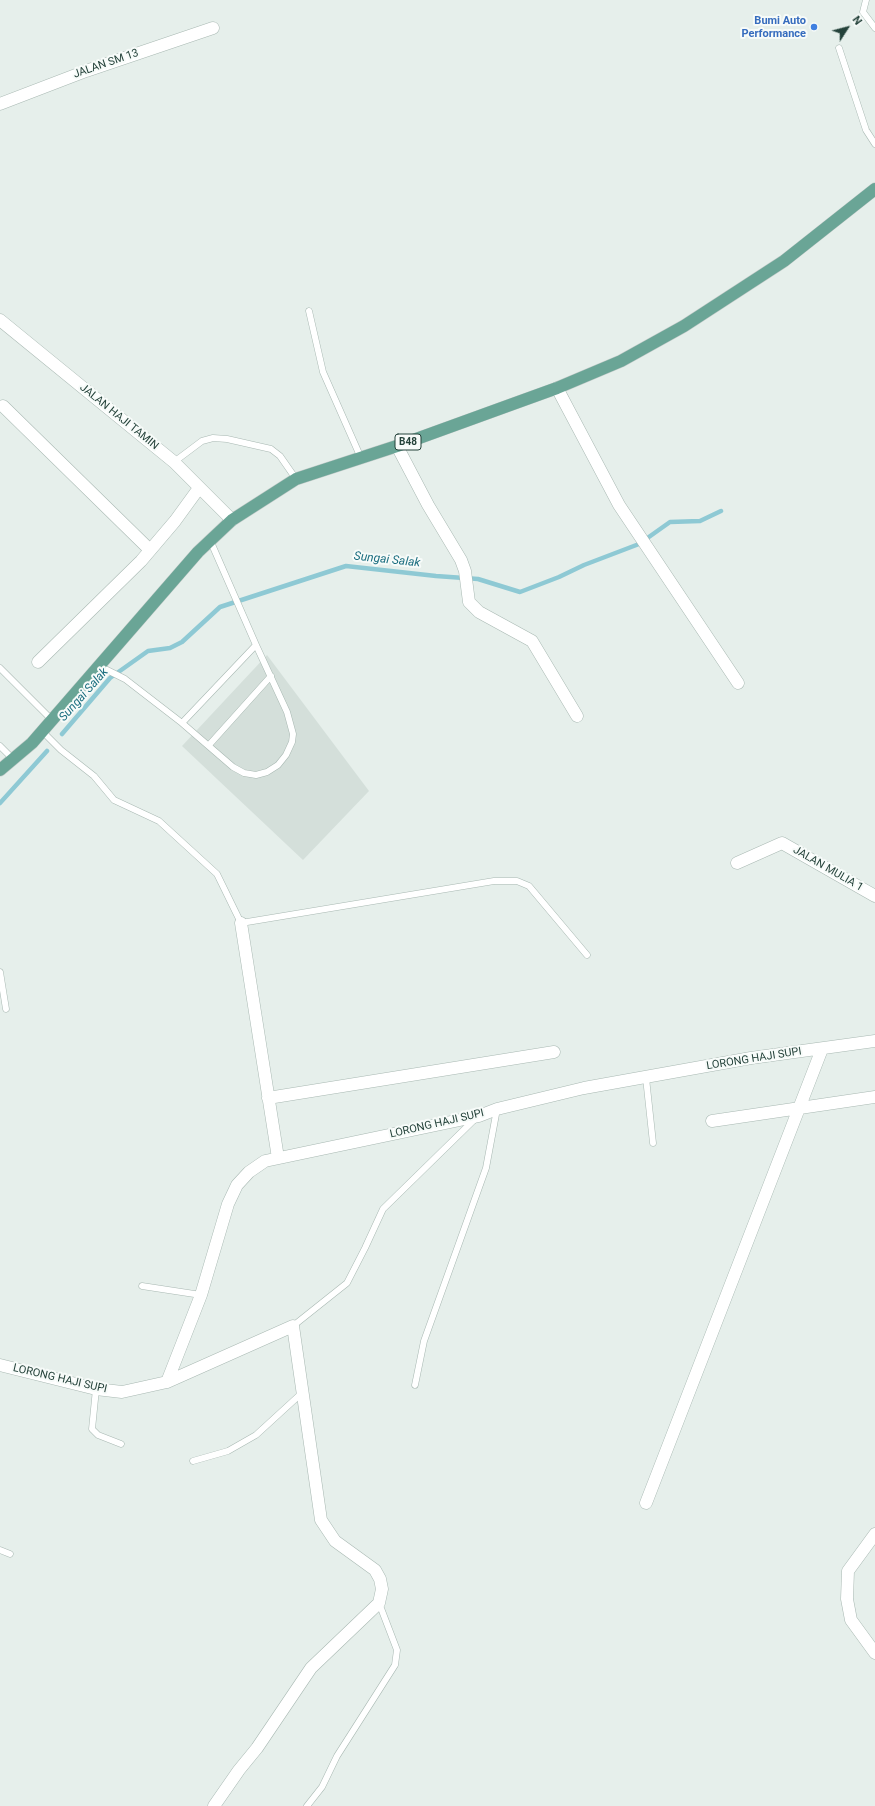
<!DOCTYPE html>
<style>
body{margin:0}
#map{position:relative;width:875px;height:1806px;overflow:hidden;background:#e6efeb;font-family:Roboto,sans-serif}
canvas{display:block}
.north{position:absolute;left:827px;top:8px;width:40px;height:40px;-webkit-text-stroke:3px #f7fbf9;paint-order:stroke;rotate:54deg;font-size:11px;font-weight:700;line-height:16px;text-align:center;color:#24423a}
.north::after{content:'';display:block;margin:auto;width:14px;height:18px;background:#24423a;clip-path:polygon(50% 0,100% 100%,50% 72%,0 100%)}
</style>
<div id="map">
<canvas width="875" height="1806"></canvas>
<div class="north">N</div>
</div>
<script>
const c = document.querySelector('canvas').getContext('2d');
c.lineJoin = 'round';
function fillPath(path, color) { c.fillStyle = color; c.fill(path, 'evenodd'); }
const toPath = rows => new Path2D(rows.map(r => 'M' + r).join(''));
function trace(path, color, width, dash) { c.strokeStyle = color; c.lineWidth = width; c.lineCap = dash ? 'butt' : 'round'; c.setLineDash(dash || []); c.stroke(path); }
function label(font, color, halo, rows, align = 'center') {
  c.font = font + ' Roboto,sans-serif'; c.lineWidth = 4; c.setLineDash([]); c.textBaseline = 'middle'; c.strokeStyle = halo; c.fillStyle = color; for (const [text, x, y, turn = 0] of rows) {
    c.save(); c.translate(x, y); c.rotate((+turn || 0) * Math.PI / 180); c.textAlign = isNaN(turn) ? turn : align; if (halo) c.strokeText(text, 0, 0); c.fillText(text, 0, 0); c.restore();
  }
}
fillPath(toPath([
 [267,655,369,791,303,860,182,746]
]), '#d4dfda');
trace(toPath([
 [62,734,110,678,148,651,170,648,182,642,220,607,346,566,436,576,478,579,520,592,559,577,584,565,639,544,670,522,700,521,721,511],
 [0,803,47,751]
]), '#8ec9d4', 4.5);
const service = toPath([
 [866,0,863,12,875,28],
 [839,48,866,130,875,144],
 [309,311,323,372,361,458],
 [174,462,202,441,213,438,227,439,271,449,280,456,296,479],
 [99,666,125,679,182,723,256,645,210,540],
 [0,668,52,720],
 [182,723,233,767,244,773,256,775,267,772,278,765,286,755,292,742,293,734,287,712,256,645],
 [42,731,61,750,94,776,114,800,159,821,217,874,241,923,494,881,517,881,529,886,587,955],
 [209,745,271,676],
 [0,746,14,760],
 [0,972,6,1009],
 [646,1078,653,1143],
 [142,1286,201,1295],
 [293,1326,347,1283,365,1248,383,1209,475,1119],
 [415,1385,424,1341,486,1168,497,1109],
 [96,1389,92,1429,98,1435,121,1444],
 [193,1461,228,1451,256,1435,303,1392],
 [0,1550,10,1554],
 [307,1806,322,1787,337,1756,395,1665,397,1650,379,1603]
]);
const minor = toPath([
 [0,104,86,71,213,28],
 [0,320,174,462,232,520],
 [557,388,619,505,738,683],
 [3,406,150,550],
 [397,446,428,505,461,560,465,571,469,602,479,612,532,641,577,716],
 [38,662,141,561,175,521,199,488],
 [737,863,782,843,875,896],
 [241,923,278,1158],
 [268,1098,554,1052],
 [712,1121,875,1097],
 [0,1365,96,1389,122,1392,167,1382,293,1326,321,1520,335,1541,375,1570,380,1579,382,1589,379,1603,311,1668,257,1748,239,1770,214,1806],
 [167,1382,201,1295,228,1204,237,1185,249,1172,265,1161,479,1116,497,1109,584,1088,751,1058,875,1041],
 [646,1503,822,1049],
 [875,1534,848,1571,847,1599,851,1620,875,1653]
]);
const primary = toPath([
 [0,770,32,743,198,552,232,520,296,479,397,446,510,405,557,388,621,361,684,326,784,261,875,189]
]);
trace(service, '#a8b8b2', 7);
trace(minor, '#a8b8b2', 13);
trace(primary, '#c2cac8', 13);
trace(service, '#fff', 6);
trace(minor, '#fff', 12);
trace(primary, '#6aa596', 12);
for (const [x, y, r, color] of [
 [814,27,4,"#3f7fe0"]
]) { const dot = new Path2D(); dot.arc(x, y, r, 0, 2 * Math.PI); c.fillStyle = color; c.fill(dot); trace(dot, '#f7fbf9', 1.5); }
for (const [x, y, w] of [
 [408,442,26]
]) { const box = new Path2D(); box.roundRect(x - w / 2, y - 8, w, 16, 3); c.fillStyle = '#f7fbf9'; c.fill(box); trace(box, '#24423a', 1); }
label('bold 10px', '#24423a', null, [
 ["B48",408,442]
]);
label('bold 11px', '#366cbe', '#f7fbf9', [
 ["Bumi Auto",806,21],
 ["Performance",806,34]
], 'right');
label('11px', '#24423a', '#f7fbf9', [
 ["JALAN SM 13",106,64,-19],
 ["JALAN HAJI TAMIN",119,417,39],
 ["JALAN MULIA 1",828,869,30],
 ["LORONG HAJI SUPI",754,1059,-9],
 ["LORONG HAJI SUPI",437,1124,-13],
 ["LORONG HAJI SUPI",60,1379,13]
]);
label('italic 12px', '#1c6f80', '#f7fbf9', [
 ["Sungai Salak",387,560,6],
 ["Sungai Salak",84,695,-48]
]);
</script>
